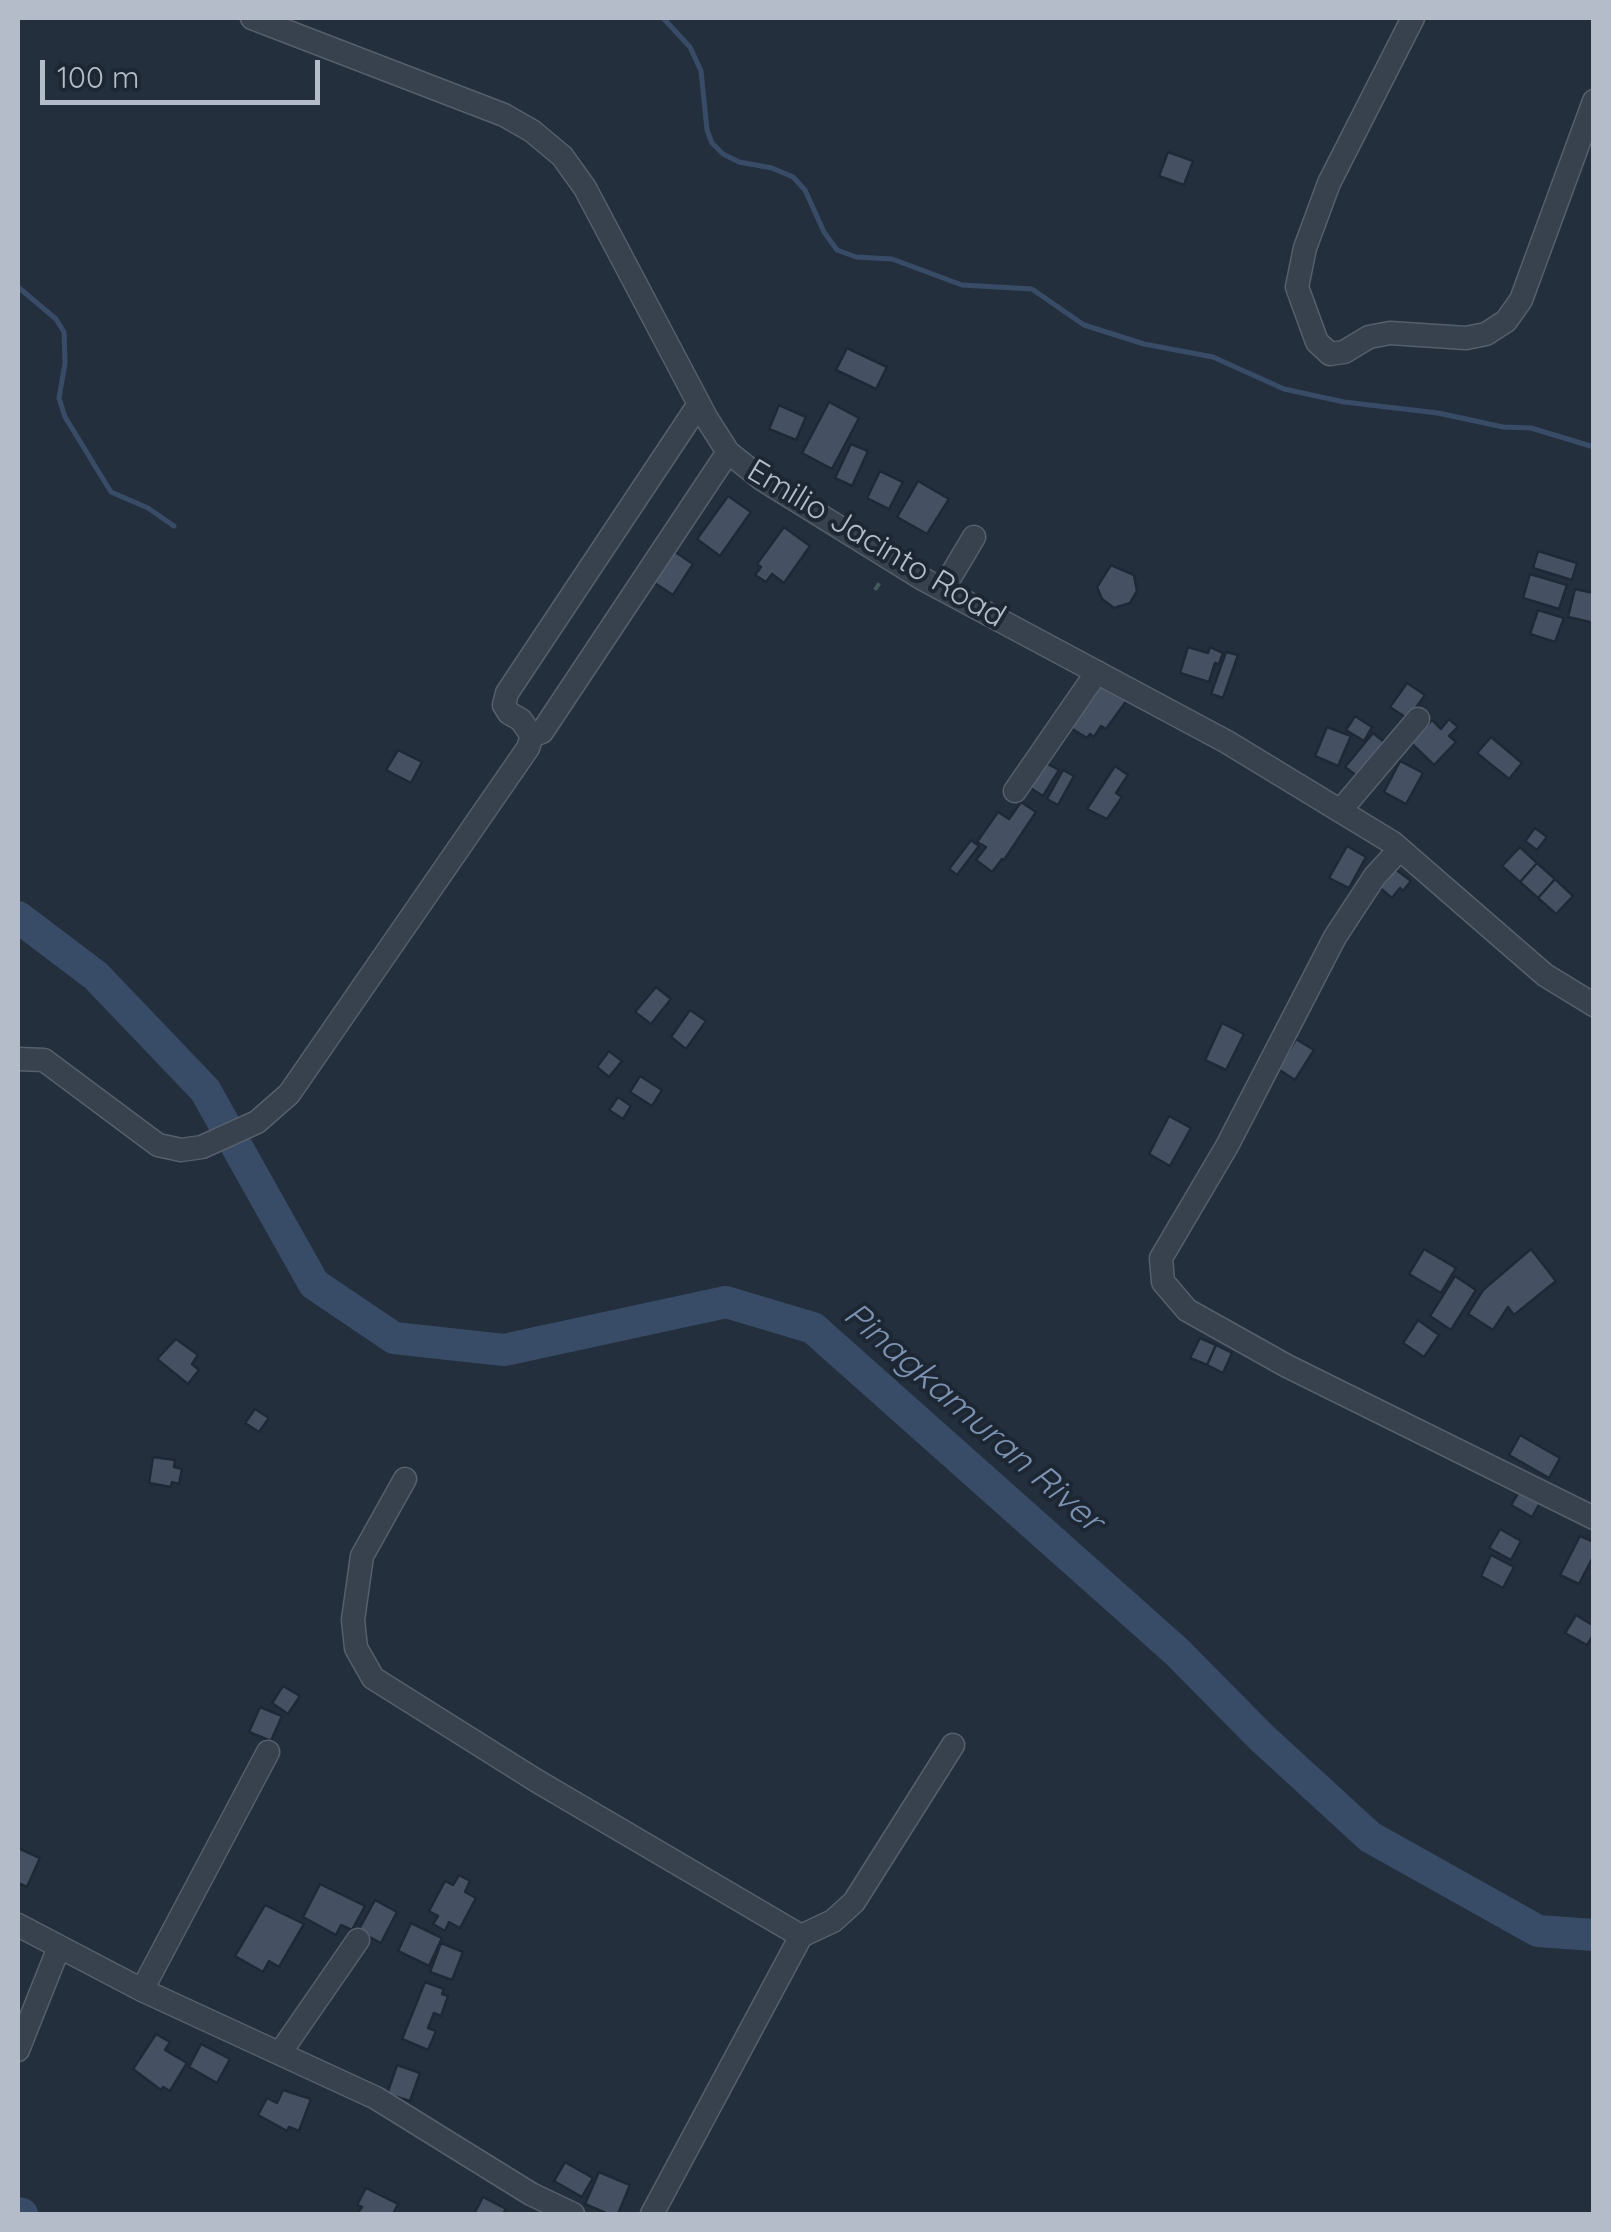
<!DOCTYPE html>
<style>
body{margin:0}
#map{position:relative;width:1611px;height:2232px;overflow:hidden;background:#242f3e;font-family:Quicksand,sans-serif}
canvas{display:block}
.frame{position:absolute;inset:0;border:20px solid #b4bcc9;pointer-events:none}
.scale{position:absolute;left:40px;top:60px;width:280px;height:45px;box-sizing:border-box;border:5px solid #b4bcc9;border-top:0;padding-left:12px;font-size:30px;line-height:35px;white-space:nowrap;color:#b4bcc9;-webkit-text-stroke:8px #1d2633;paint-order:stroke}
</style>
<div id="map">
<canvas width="1611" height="2232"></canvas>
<div class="frame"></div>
<div class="scale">100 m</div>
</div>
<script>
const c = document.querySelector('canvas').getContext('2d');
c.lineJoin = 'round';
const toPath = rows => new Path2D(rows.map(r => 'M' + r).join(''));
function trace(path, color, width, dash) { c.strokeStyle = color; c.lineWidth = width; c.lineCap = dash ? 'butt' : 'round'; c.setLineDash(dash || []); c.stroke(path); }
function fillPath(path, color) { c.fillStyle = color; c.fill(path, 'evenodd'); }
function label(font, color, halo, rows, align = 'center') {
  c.font = font + ' Quicksand,sans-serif'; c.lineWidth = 8; c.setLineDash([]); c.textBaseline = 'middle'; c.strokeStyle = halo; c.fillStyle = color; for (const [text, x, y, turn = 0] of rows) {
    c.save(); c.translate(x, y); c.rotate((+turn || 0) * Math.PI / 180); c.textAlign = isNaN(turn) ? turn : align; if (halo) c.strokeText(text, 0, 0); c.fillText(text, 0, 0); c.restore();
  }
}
trace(toPath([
 [663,18,690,47,701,71,707,130,712,143,723,154,739,162,772,168,793,177,805,190,824,232,837,250,856,257,892,259,962,285,1032,289,1084,325,1144,344,1213,357,1284,389,1344,402,1438,413,1503,427,1531,428,1594,447],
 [18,287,56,319,64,332,65,363,59,398,65,417,111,492,148,508,174,526]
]), '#394c67', 5);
trace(toPath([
 [18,917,96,976,205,1090,314,1284,394,1338,504,1350,726,1302,813,1328,1176,1651,1262,1738,1370,1837,1538,1931,1594,1935],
 [18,2213,22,2214]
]), '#394c67', 32);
const building = toPath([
 [1168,152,1193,161,1184,185,1159,176,1168,152],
 [847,348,887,367,876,389,836,370,847,348],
 [829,402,859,418,832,469,802,453,829,402],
 [779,405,806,417,796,440,769,429,779,405],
 [851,444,868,451,852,486,835,478,851,444],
 [880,471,903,482,889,509,867,498,880,471],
 [918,481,949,499,927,534,897,517,918,481],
 [728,496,751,512,720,556,697,539,728,496],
 [784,527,810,546,784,583,772,574,766,582,755,575,761,567,757,564,784,527],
 [671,549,693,564,673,595,650,580,671,549],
 [1538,551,1577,563,1572,580,1533,568,1538,551],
 [1111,565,1134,575,1137,591,1130,603,1114,608,1102,599,1097,587,1111,565],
 [1530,574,1567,585,1559,609,1523,598,1530,574],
 [1575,589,1594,593,1594,623,1568,617,1575,589],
 [1538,610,1564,618,1555,642,1530,634,1538,610],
 [1188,647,1208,653,1210,647,1223,653,1219,664,1215,663,1209,682,1180,673,1188,647],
 [1226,652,1238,655,1223,698,1211,694,1226,652],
 [1101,679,1127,700,1106,729,1101,726,1094,737,1090,734,1087,738,1069,727,1101,679],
 [1407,683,1425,695,1408,719,1390,707,1407,683],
 [1355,716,1372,727,1364,741,1346,730,1355,716],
 [1449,719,1458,727,1449,736,1456,742,1434,765,1411,743,1432,720,1441,729,1449,719],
 [1327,727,1351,736,1338,766,1315,756,1327,727],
 [1373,733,1388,745,1361,779,1345,767,1373,733],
 [1491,737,1522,763,1509,779,1477,753,1491,737],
 [398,750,422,762,411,783,386,770,398,750],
 [1400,761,1423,773,1406,804,1384,792,1400,761],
 [1044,762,1059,770,1043,796,1029,787,1044,762],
 [1115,766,1128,775,1116,793,1122,797,1107,819,1087,809,1115,766],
 [1063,770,1074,776,1058,805,1047,799,1063,770],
 [1021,802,1036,812,1004,860,1002,859,992,872,976,860,986,847,977,842,998,812,1009,819,1021,802],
 [1535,828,1547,837,1537,850,1525,841,1535,828],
 [971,840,979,846,957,875,949,869,971,840],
 [1347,846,1366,857,1349,888,1329,878,1347,846],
 [1520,847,1537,863,1520,882,1502,866,1520,847],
 [1537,863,1555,879,1538,898,1520,882,1537,863],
 [1394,868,1411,881,1403,891,1400,888,1392,898,1379,887,1394,868],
 [1555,879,1573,896,1556,914,1538,898,1555,879],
 [656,987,671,999,651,1024,635,1012,656,987],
 [690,1010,706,1021,686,1049,671,1037,690,1010],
 [1222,1023,1244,1034,1226,1070,1205,1060,1222,1023],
 [1296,1039,1314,1050,1295,1080,1278,1069,1296,1039],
 [609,1051,622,1061,609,1077,597,1067,609,1051],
 [640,1076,662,1090,652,1106,630,1092,640,1076],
 [618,1097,631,1106,623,1119,609,1110,618,1097],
 [1169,1116,1191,1128,1170,1166,1149,1154,1169,1116],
 [1424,1249,1456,1268,1441,1293,1409,1274,1424,1249],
 [1531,1249,1556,1281,1514,1315,1508,1307,1493,1330,1468,1314,1483,1290,1531,1249],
 [1455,1276,1476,1290,1451,1330,1430,1316,1455,1276],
 [1418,1320,1439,1335,1424,1357,1403,1343,1418,1320],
 [1200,1338,1216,1345,1207,1365,1190,1358,1200,1338],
 [176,1339,198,1355,192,1364,199,1370,188,1384,157,1359,176,1339],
 [1216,1345,1232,1353,1223,1373,1207,1365,1216,1345],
 [255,1409,269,1418,259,1432,245,1423,255,1409],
 [1520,1435,1560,1458,1549,1478,1509,1455,1520,1435],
 [153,1457,175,1460,174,1467,182,1469,179,1484,172,1482,171,1487,149,1483,153,1457],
 [1520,1490,1541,1501,1532,1517,1511,1505,1520,1490],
 [1500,1529,1521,1541,1511,1560,1489,1548,1500,1529],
 [1580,1536,1594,1542,1594,1555,1579,1584,1560,1575,1580,1536],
 [1491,1555,1514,1567,1503,1588,1481,1576,1491,1555],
 [1576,1615,1594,1626,1594,1634,1587,1645,1565,1633,1576,1615],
 [283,1686,300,1696,288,1714,272,1703,283,1686],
 [260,1707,282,1716,271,1741,249,1732,260,1707],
 [18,1848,40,1858,27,1887,18,1883,18,1848],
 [459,1875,470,1881,465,1892,476,1898,460,1928,449,1922,445,1931,433,1924,438,1916,429,1911,445,1881,453,1885,459,1875],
 [320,1884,365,1906,352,1930,341,1925,336,1935,303,1917,320,1884],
 [375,1900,397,1912,381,1943,358,1931,375,1900],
 [265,1905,304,1924,279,1967,269,1961,263,1972,235,1956,265,1905],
 [411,1923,442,1938,429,1966,398,1951,411,1923],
 [441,1943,463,1952,452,1980,430,1972,441,1943],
 [425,1982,444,1989,442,1994,448,1996,441,2016,434,2013,428,2028,436,2031,428,2050,402,2039,425,1982],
 [156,2034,170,2042,165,2050,187,2063,170,2091,163,2087,161,2090,133,2069,156,2034],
 [201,2044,230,2059,217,2083,189,2067,201,2044],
 [397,2065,420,2073,410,2101,387,2094,397,2065],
 [283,2090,311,2099,299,2131,289,2127,287,2131,258,2115,267,2098,277,2103,283,2090],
 [565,2162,593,2178,582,2197,554,2181,565,2162],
 [599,2172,630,2185,618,2214,608,2214,585,2204,599,2172],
 [366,2188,398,2204,393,2214,357,2214,362,2207,357,2205,366,2188],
 [483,2197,506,2209,503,2214,474,2214,483,2197]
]);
fillPath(building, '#455162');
trace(building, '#1f2835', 2.5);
const minor = toPath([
 [252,18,504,115,532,131,562,156,585,188,707,419,728,452,763,480,921,578,1227,742,1393,843,1545,975,1594,1005],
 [1413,18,1329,183,1305,248,1297,287,1317,342,1330,354,1344,352,1369,337,1390,333,1466,338,1486,334,1506,321,1521,300,1594,101],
 [943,589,974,537],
 [532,736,542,732,728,452],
 [1015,791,1097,672],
 [1340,811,1418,719],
 [1400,849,1375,876,1335,937,1227,1146,1161,1258,1163,1282,1187,1310,1287,1366,1594,1518],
 [18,1059,44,1060,158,1145,181,1150,202,1147,257,1122,289,1094,528,748,532,736,521,720,509,713,504,705,507,693,699,404],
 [405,1479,362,1556,353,1620,356,1648,373,1678,537,1781,801,1936,652,2214],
 [18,1925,142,1990,376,2098,531,2194,573,2214],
 [801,1936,833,1921,854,1902,953,1745],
 [142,1990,268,1752],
 [18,2050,59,1947],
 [280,2053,358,1940]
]);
trace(minor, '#565f6c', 25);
trace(toPath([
 [875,590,883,577]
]), '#44595c', 4, [8, 8]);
trace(minor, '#38414e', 22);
label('32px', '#b4bcc9', '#1d2633', [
 ["Emilio Jacinto Road",876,544,31]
]);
label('italic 35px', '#7c92b1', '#1d2633', [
 ["Pinagkamuran River",973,1418,41]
]);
</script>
